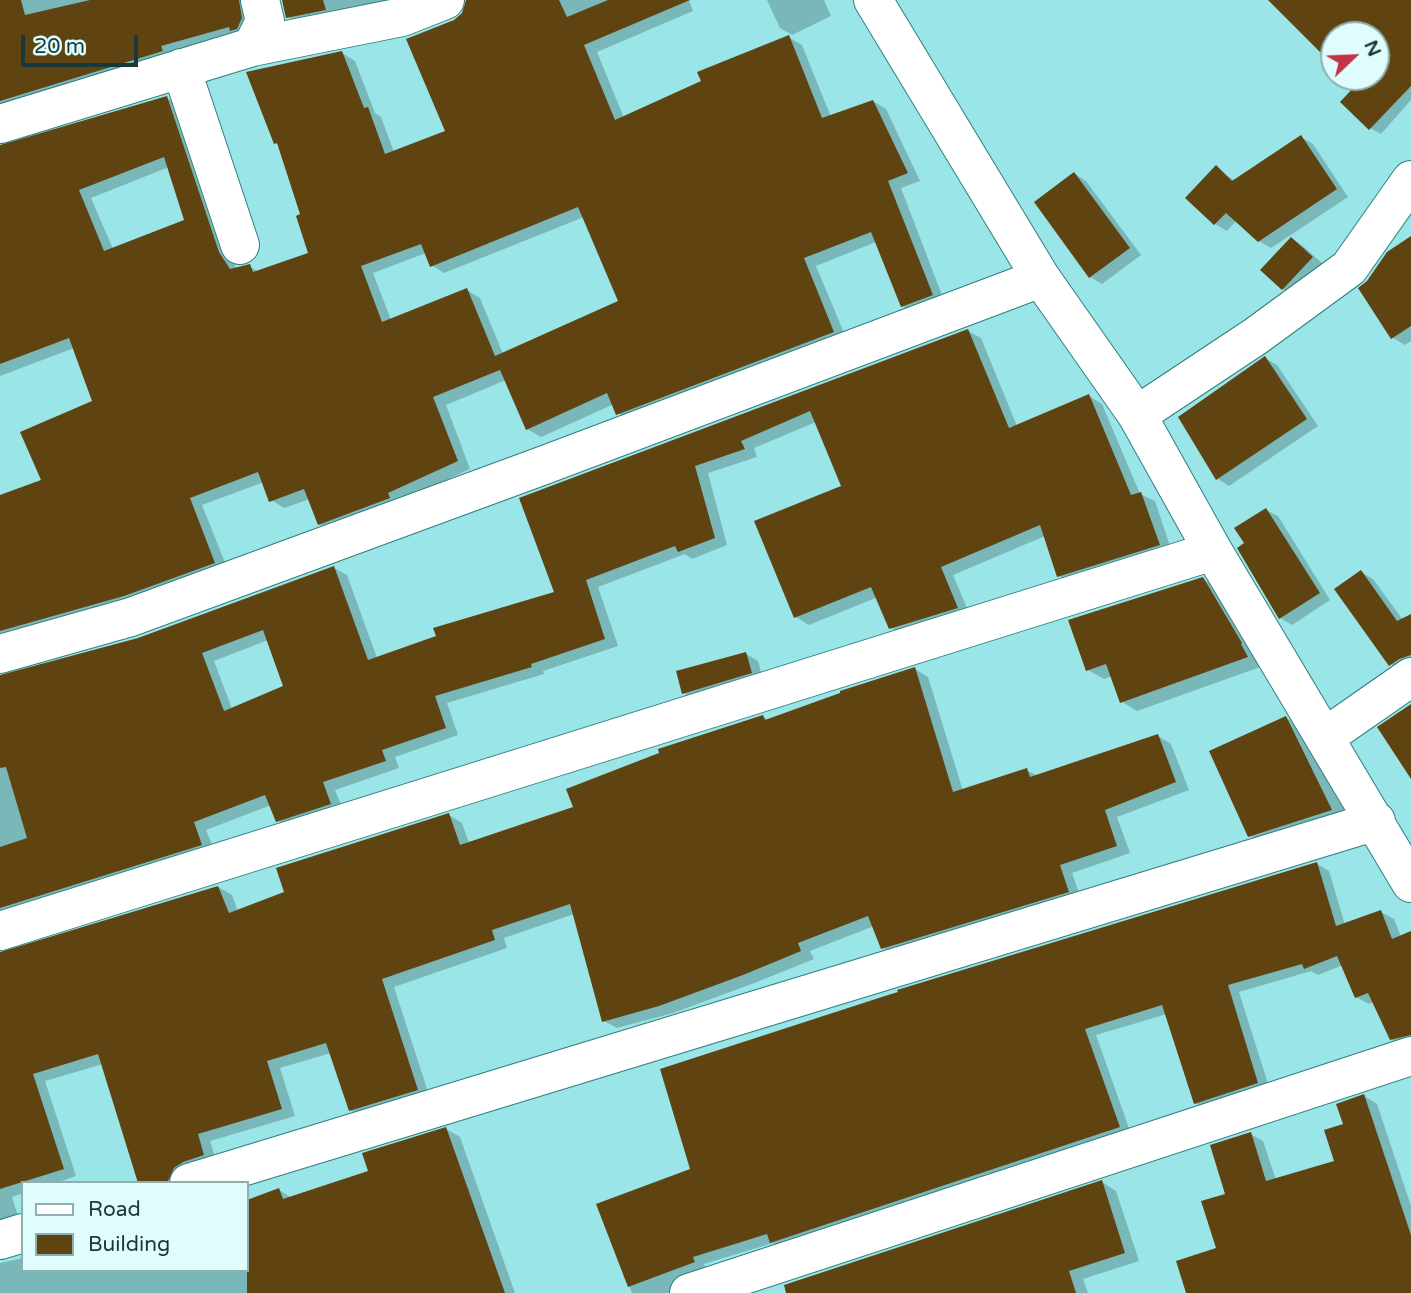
<!DOCTYPE html>
<style>
body{margin:0}
#map{position:relative;width:1411px;height:1293px;overflow:hidden;background:#99e5e7;font-family:"Varela Round",sans-serif}
canvas{display:block}
.legend{position:absolute;left:21px;top:1181px;width:228px;height:91px;box-sizing:border-box;background:#e0fdfd;border:2px solid #90aeaf;margin:0;padding:9px 12px;list-style:none;font-size:21px;color:#183839}
.legend li{display:flex;align-items:center;gap:14px;height:35px}
.legend b{width:35px;border:2px solid #90aeaf}
.north{position:absolute;left:1320px;top:21px;width:70px;height:70px;box-sizing:border-box;background:#e0fdfd;border:2px solid #90aeaf;border-radius:50%;rotate:67deg;font-size:19px;font-weight:700;line-height:28px;text-align:center;color:#183839}
.north::after{content:'';display:block;margin:auto;width:24px;height:32px;background:#c33245;clip-path:polygon(50% 0,100% 100%,50% 72%,0 100%)}
.scale{position:absolute;left:21px;top:35px;width:117px;height:32px;box-sizing:border-box;border:4px solid #183839;border-top:0;padding-left:9px;font-size:21px;line-height:24px;white-space:nowrap;color:#183839;-webkit-text-stroke:5px #e0fdfd;paint-order:stroke}
</style>
<div id="map">
<canvas width="1411" height="1293"></canvas>
<ul class="legend">
<li><b style="height:9px;background:#fff"></b>Road</li>
<li><b style="height:19px;background:#5f4412"></b>Building</li>
</ul>
<div class="north">N</div>
<div class="scale">20 m</div>
</div>
<script>
const c = document.querySelector('canvas').getContext('2d');
c.lineJoin = 'round';
function fillPath(path, color) { c.fillStyle = color; c.fill(path, 'evenodd'); }
const toPath = rows => new Path2D(rows.map(r => 'M' + r).join(''));
function trace(path, color, width, dash) { c.strokeStyle = color; c.lineWidth = width; c.lineCap = dash ? 'butt' : 'round'; c.setLineDash(dash || []); c.stroke(path); }
fillPath(toPath([
 [0,0,253,0,255,27,0,115],
 [284,0,414,0,301,24,288,17],
 [476,0,689,0,693,11,597,52,624,118,703,82,788,37,802,45,831,117,873,101,886,109,920,181,901,188,945,303,915,314,902,306,876,242,816,266,847,340,631,421,618,413,614,404,541,437,527,429,506,380,446,405,470,469,333,532,319,524,310,499,284,508,271,500,264,482,202,505,228,570,0,644,0,497,43,481,95,402,74,348,0,376,0,147,167,98,180,105,232,261,237,269,249,266,259,272,310,255,302,216,279,145,275,143,342,53,355,61,375,113,381,117,394,152,447,132,455,22],
 [169,167,186,221,113,249,91,198],
 [584,217,620,302,503,354,480,298,467,290,391,320,373,273,426,253,431,265,444,273],
 [767,0,824,0,831,16,792,35,780,28],
 [1298,0,1411,0,1411,100,1381,134,1370,128,1357,86,1348,77,1376,77,1376,35,1334,35,1334,63],
 [1301,137,1313,144,1348,197,1271,248,1259,241,1237,220,1227,231,1215,224,1216,168,1235,181],
 [1075,174,1086,181,1141,255,1102,284,1090,277],
 [1292,239,1303,246,1324,265,1294,296,1283,289],
 [1411,239,1411,341,1405,345,1393,338],
 [968,331,981,338,1017,426,1089,396,1102,404,1140,494,1155,501,1172,552,1072,583,1059,576,1045,536,953,575,970,615,904,636,891,628,878,597,809,625,796,617,843,487,816,422,754,448,757,457,708,473,727,545,692,559,685,554,598,587,618,646,543,671,544,674,447,703,458,735,395,757,399,768,335,790,344,812,291,828,277,820,271,805,206,830,215,852,0,922,0,677,137,640,334,568,347,575,377,658,556,593,521,499],
 [268,640,285,687,232,709,214,661],
 [1265,358,1277,365,1318,426,1229,486,1218,479,1181,417],
 [1266,510,1278,516,1330,600,1292,625,1280,618,1246,544],
 [1361,572,1373,579,1403,620,1411,616,1411,668,1403,672,1390,664],
 [1203,579,1219,588,1263,666,1137,711,1121,701,1112,676,1104,679,1088,670],
 [746,654,758,661,763,679,696,700,684,693],
 [915,669,928,677,963,791,1026,770,1038,776,1158,736,1171,744,1189,790,1117,817,1130,853,1072,873,1081,899,896,956,883,948,874,926,810,951,814,959,757,982,673,1013,617,1028,604,1021,574,914,504,938,507,948,394,987,430,1098,363,1118,350,1110,331,1053,280,1068,295,1116,210,1141,217,1163,182,1183,140,1183,103,1064,45,1081,76,1176,56,1183,23,1183,23,1193,12,1197,20,1222,0,1231,0,954,218,887,232,895,238,912,287,894,449,815,462,823,469,843,575,808,763,717,769,720],
 [1286,718,1304,728,1349,820,1268,846,1250,836],
 [1317,864,1329,871,1345,925,1381,912,1394,919,1401,937,1411,933,1411,1045,1404,1046,1391,1039,1374,1002,1369,1004,1356,997,1343,965,1318,975,1311,971,1239,992,1270,1090,1208,1110,1195,1103,1167,1014,1096,1035,1131,1134,784,1249,773,1243,704,1264,706,1269,681,1293,632,1293,598,1205,692,1170],
 [1364,1096,1377,1104,1411,1206,1411,1293,1188,1293,1218,1249,1227,1195,1250,1134,1263,1141,1276,1180,1336,1162,1345,1125],
 [446,1129,460,1137,515,1293,0,1293,0,1263,23,1258,23,1270,247,1270,247,1202,279,1190,292,1198,370,1172],
 [1102,1182,1116,1191,1139,1261,1083,1279,1088,1293,788,1293]
]), '#0003');
fillPath(toPath([
 [0,0,21,0,25,15,90,0,239,0,242,18,237,29,230,31,229,27,161,46,163,51,0,101],
 [282,0,323,0,326,10,286,18],
 [466,0,559,0,567,17,608,0,690,0,584,45,615,120,701,81,697,72,789,35,822,118,873,100,908,173,888,181,933,295,901,307,871,232,804,258,834,332,616,415,607,393,526,430,500,370,433,397,458,461,388,493,390,498,318,525,304,489,269,502,258,472,190,498,215,563,124,596,0,631,0,495,41,480,20,432,92,401,69,338,0,364,0,145,167,96,219,252,230,269,250,264,253,272,308,253,296,216,300,214,277,143,274,144,246,72,342,51,364,108,368,107,385,154,445,131,406,39,454,20,462,13],
 [164,157,184,220,104,251,79,190],
 [578,207,618,301,495,356,467,288,382,322,361,266,421,244,430,267],
 [1268,0,1411,0,1411,86,1369,130,1340,102,1355,86,1345,77,1376,77,1376,35,1334,35,1334,66],
 [1301,135,1337,189,1258,242,1226,213,1214,225,1185,198,1216,165,1232,181],
 [1074,172,1130,248,1089,278,1034,202],
 [1411,236,1411,326,1391,339,1358,288,1367,281,1387,252],
 [1291,237,1313,257,1282,290,1260,270],
 [968,329,1009,428,1089,394,1131,495,1141,492,1160,545,1057,577,1040,525,941,567,958,608,889,629,871,587,794,618,754,521,841,486,810,411,741,441,745,449,695,466,715,538,678,552,675,546,586,580,605,639,531,664,532,667,435,696,446,728,382,750,386,761,323,782,331,804,276,822,265,795,194,822,202,845,0,908,0,847,27,838,6,767,0,768,0,675,138,638,334,566,368,660,436,636,433,628,554,592,519,498],
 [263,630,283,686,224,711,202,653],
 [1265,356,1307,419,1216,480,1178,417],
 [1266,508,1320,593,1279,619,1237,548,1244,543,1234,528],
 [1361,570,1397,621,1411,614,1411,655,1399,659,1389,666,1334,589],
 [1203,577,1242,643,1241,644,1248,657,1120,703,1106,664,1086,671,1068,620],
 [746,652,752,673,682,694,676,671],
 [915,667,953,792,1027,768,1030,777,1158,734,1176,782,1105,810,1117,846,1060,865,1069,892,881,949,868,916,798,943,801,951,743,975,659,1006,602,1022,570,904,492,930,495,940,382,979,418,1090,349,1111,326,1043,267,1061,282,1109,198,1134,204,1155,183,1162,174,1168,168,1181,161,1183,138,1183,98,1054,33,1074,64,1169,0,1189,0,952,218,886,229,913,284,892,276,868,449,813,460,845,573,807,566,789,659,753,658,749,763,715,765,720,840,693,840,691],
 [1411,704,1411,779,1377,727],
 [1286,716,1332,810,1248,837,1209,751],
 [1317,862,1336,926,1381,910,1392,939,1411,931,1411,1035,1390,1040,1368,993,1355,998,1337,956,1304,969,1302,964,1228,985,1258,1083,1194,1104,1162,1005,1085,1029,1120,1127,770,1243,767,1234,693,1257,695,1262,628,1287,596,1204,690,1169,660,1069,888,995,898,992,897,990],
 [1364,1094,1411,1235,1411,1293,1186,1293,1176,1261,1216,1248,1201,1201,1225,1194,1210,1145,1251,1132,1266,1181,1334,1161,1324,1130,1343,1124,1336,1104],
 [446,1127,505,1293,247,1293,247,1200,279,1188,283,1199,368,1171,362,1153],
 [1102,1180,1125,1253,1069,1271,1076,1293,786,1293,784,1285]
]), '#5f4412');
const minor = toPath([
 [873,0,1041,278,1137,415,1213,551,1411,883],
 [252,47,265,21,260,0],
 [181,68,240,245],
 [0,124,252,47,402,17,445,0],
 [1137,415,1256,336,1349,268,1411,180],
 [0,654,131,617,539,467,1041,278],
 [1325,737,1411,677],
 [0,931,1213,551],
 [189,1183,1376,821],
 [0,1240,23,1233],
 [689,1293,1411,1056]
]);
trace(minor, '#307e81', 40);
trace(minor, '#fff', 38);
</script>
